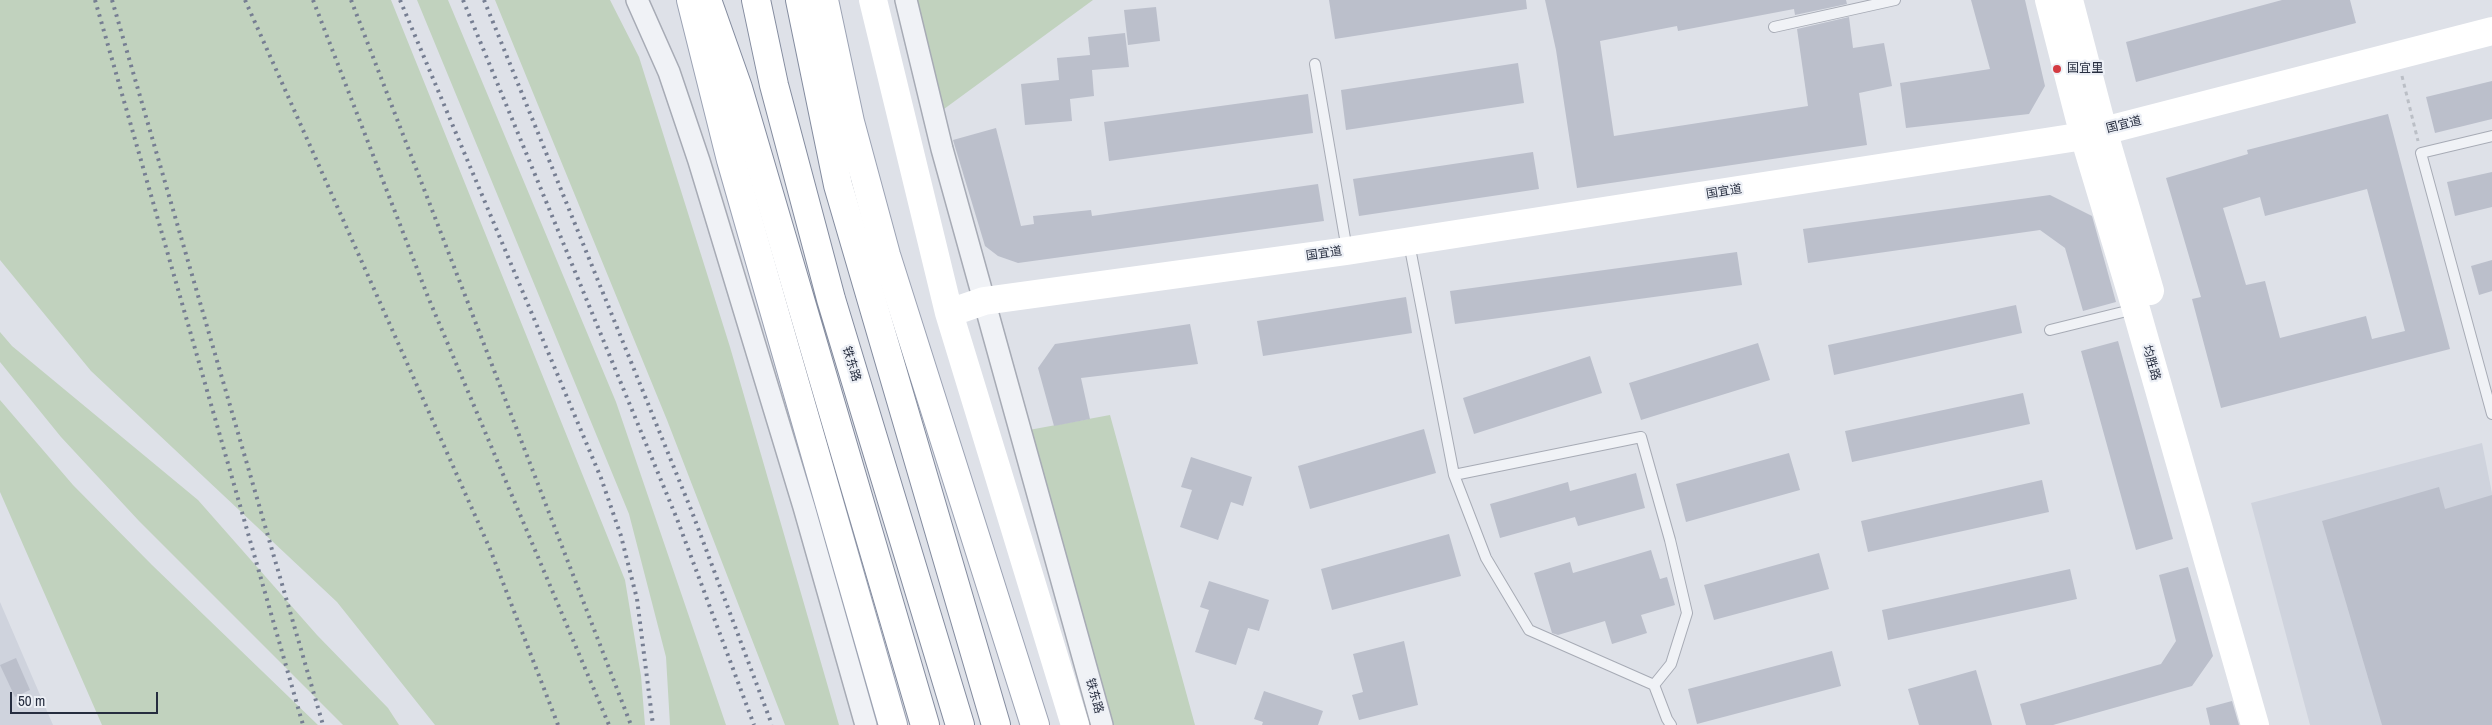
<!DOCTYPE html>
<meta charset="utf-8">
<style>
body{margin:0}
#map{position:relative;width:2492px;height:725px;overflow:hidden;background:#dee1e8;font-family:"Archivo Narrow",sans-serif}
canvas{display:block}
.scale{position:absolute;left:10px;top:692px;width:148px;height:22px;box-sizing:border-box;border:2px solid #262d3f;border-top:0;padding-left:6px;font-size:15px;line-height:18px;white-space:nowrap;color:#262d3f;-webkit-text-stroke:4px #edf0f6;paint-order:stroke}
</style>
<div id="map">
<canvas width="2492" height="725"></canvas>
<div class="scale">50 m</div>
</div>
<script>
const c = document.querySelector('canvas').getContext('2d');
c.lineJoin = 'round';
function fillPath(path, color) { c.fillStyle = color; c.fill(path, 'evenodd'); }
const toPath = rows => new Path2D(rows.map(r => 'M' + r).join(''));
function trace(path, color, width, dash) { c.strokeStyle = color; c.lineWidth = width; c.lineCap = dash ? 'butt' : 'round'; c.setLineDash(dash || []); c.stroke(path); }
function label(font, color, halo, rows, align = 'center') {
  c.font = font + ' "Archivo Narrow","Noto Sans SC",sans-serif'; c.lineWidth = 4.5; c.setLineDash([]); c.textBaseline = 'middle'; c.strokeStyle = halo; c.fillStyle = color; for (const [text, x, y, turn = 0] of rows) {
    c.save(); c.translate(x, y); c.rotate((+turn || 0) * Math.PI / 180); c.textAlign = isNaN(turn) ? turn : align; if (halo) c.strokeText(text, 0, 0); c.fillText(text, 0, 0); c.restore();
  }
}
fillPath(toPath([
 [2482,443,2492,493,2492,725,2310,725,2251,503],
 [0,602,53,725,0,725]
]), '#cfd3dd');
fillPath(toPath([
 [0,0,391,0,625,580,641,676,645,725,435,725,337,602,91,371,0,260],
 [417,0,448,0,616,402,726,725,670,725,666,657,629,514],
 [495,0,610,0,639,57,730,347,839,725,785,725,667,420],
 [915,0,1093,0,944,109],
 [0,332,12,346,198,500,317,635,388,708,399,725,343,725,139,521,61,437,0,362],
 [0,400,73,485,152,565,318,725,102,725,0,492],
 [1110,415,1195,725,1114,725,1029,430]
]), '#c1d2be');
fillPath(toPath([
 [1329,0,1526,0,1527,9,1335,39],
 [1545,0,1846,0,1847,4,1795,15,1794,9,1678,31,1677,26,1600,41,1614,136,1808,106,1797,29,1849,17,1853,48,1884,43,1892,86,1859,93,1867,145,1577,188,1556,50],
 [1971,0,2025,0,2045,86,2029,114,1906,128,1900,83,1990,69],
 [2282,0,2350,0,2356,23,2136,82,2126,42],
 [1156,7,1160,41,1128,45,1124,10],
 [1125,33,1129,67,1092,70,1094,96,1070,99,1072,121,1025,125,1021,84,1059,80,1057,58,1090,55,1088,37],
 [1518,63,1524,103,1346,130,1341,90],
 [2492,81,2492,119,2435,133,2426,97],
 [1308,94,1313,133,1109,161,1104,122],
 [2388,114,2450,349,2221,408,2192,299,2201,297,2166,178,2248,154,2247,150],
 [2367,189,2405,331,2372,339,2366,316,2280,338,2265,281,2246,285,2223,208,2260,197,2265,216],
 [996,128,1021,226,1034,224,1033,216,1091,210,1092,216,1318,184,1324,221,1018,263,998,256,985,246,953,140],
 [1533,152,1539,189,1359,216,1353,179],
 [2492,172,2492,207,2455,216,2447,182],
 [2050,195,2092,216,2116,302,2083,311,2065,248,2040,230,1808,263,1803,229],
 [1737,252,1742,285,1455,324,1450,291],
 [2492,260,2492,291,2479,295,2471,266],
 [1406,297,1412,333,1263,356,1257,321],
 [2016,305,2022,333,1834,375,1828,345],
 [1190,324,1198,364,1081,378,1090,419,1054,426,1038,368,1055,344],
 [2118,341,2173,539,2136,550,2081,351],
 [1758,343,1770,380,1641,420,1629,383],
 [1590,356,1602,393,1474,434,1463,398],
 [2023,393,2030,424,1852,462,1845,431],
 [1424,429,1436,473,1310,509,1298,466],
 [1789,453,1800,490,1686,522,1676,484],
 [1191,457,1252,477,1243,506,1231,502,1218,540,1180,527,1192,490,1181,487],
 [1636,473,1645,508,1578,526,1575,517,1500,538,1490,504,1568,482,1570,491],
 [2042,480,2049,512,1868,552,1861,521],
 [2439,487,2445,509,2492,495,2492,725,2382,725,2322,521],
 [1449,534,1461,576,1332,610,1321,569],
 [1651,550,1660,579,1667,577,1675,605,1641,615,1647,633,1612,644,1605,621,1558,635,1552,633,1534,573,1570,562,1573,573],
 [1819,553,1829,589,1714,620,1704,585],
 [2188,567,2213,656,2192,686,2053,725,2026,725,2020,704,2161,664,2176,641,2159,575],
 [2070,569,2077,599,1888,640,1882,610],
 [1209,581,1269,600,1259,631,1248,628,1236,665,1195,652,1209,610,1200,607],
 [1404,641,1418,705,1359,720,1352,695,1363,692,1353,654],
 [1832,651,1841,686,1697,724,1688,689],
 [16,658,30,690,15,697,0,665],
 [1976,670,1992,725,1919,725,1908,689],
 [1264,691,1323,711,1318,725,1262,725,1263,722,1254,719],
 [2232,701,2239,725,2210,725,2206,708]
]), '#bbbfcb');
const lane = toPath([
 [1774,27,1895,0],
 [1315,64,1347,250],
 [2492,136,2421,153,2492,414],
 [1409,243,1454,475,1486,558,1529,630,1654,685],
 [2050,330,2135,309],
 [1454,475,1641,437,1670,540,1687,613,1671,664,1654,685,1667,719,1671,725]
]);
const street = toPath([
 [637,0,669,72,699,161,804,507,866,725],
 [906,0,942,149,1102,725]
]);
const primary = toPath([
 [691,0,731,160,893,725],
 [824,0,850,122,886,255,1035,725]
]);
const highway = toPath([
 [707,0,738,88,925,725],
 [756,0,774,85,831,299,960,725],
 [800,0,838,185,996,725]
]);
trace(lane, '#a7abb5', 12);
trace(street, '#a7abb5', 24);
trace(primary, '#9ca3b4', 30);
trace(highway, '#848c9f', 30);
trace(toPath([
 [2402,76,2418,141]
]), '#bbbfc6', 3, [4, 4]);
trace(lane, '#f0f2f6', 10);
trace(street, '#f0f2f6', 21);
trace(toPath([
 [873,0,949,313,1075,725],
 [2049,0,2084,136,2136,309,2255,725],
 [2069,0,2103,130,2150,291],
 [949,313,984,301,1347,251,2084,136,2492,31]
]), '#fff', 28);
trace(primary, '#fff', 28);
trace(highway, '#fff', 28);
trace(toPath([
 [95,0,303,725],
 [112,0,323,725],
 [245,0,490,549,558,725],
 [313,0,428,297,609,725],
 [351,0,631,725],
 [400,0,601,478,621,536,637,599,653,725],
 [463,0,677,519,754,725],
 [484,0,692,512,772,725]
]), '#767e92', 4, [2.5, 5]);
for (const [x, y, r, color] of [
 [2057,69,5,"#d43b42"]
]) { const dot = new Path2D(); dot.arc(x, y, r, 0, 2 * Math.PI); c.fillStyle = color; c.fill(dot); trace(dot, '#edf0f6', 2); }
label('12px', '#262d3f', '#edf0f6', [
 ["国宜里",2067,69]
], 'left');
label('12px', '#262d3f', '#edf0f6', [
 ["国宜道",2124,125,-14],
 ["国宜道",1724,192,-9],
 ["国宜道",1324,254,-8],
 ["均胜路",2151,363,74],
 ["铁东路",851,364,73],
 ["铁东路",1094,696,74]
]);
</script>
